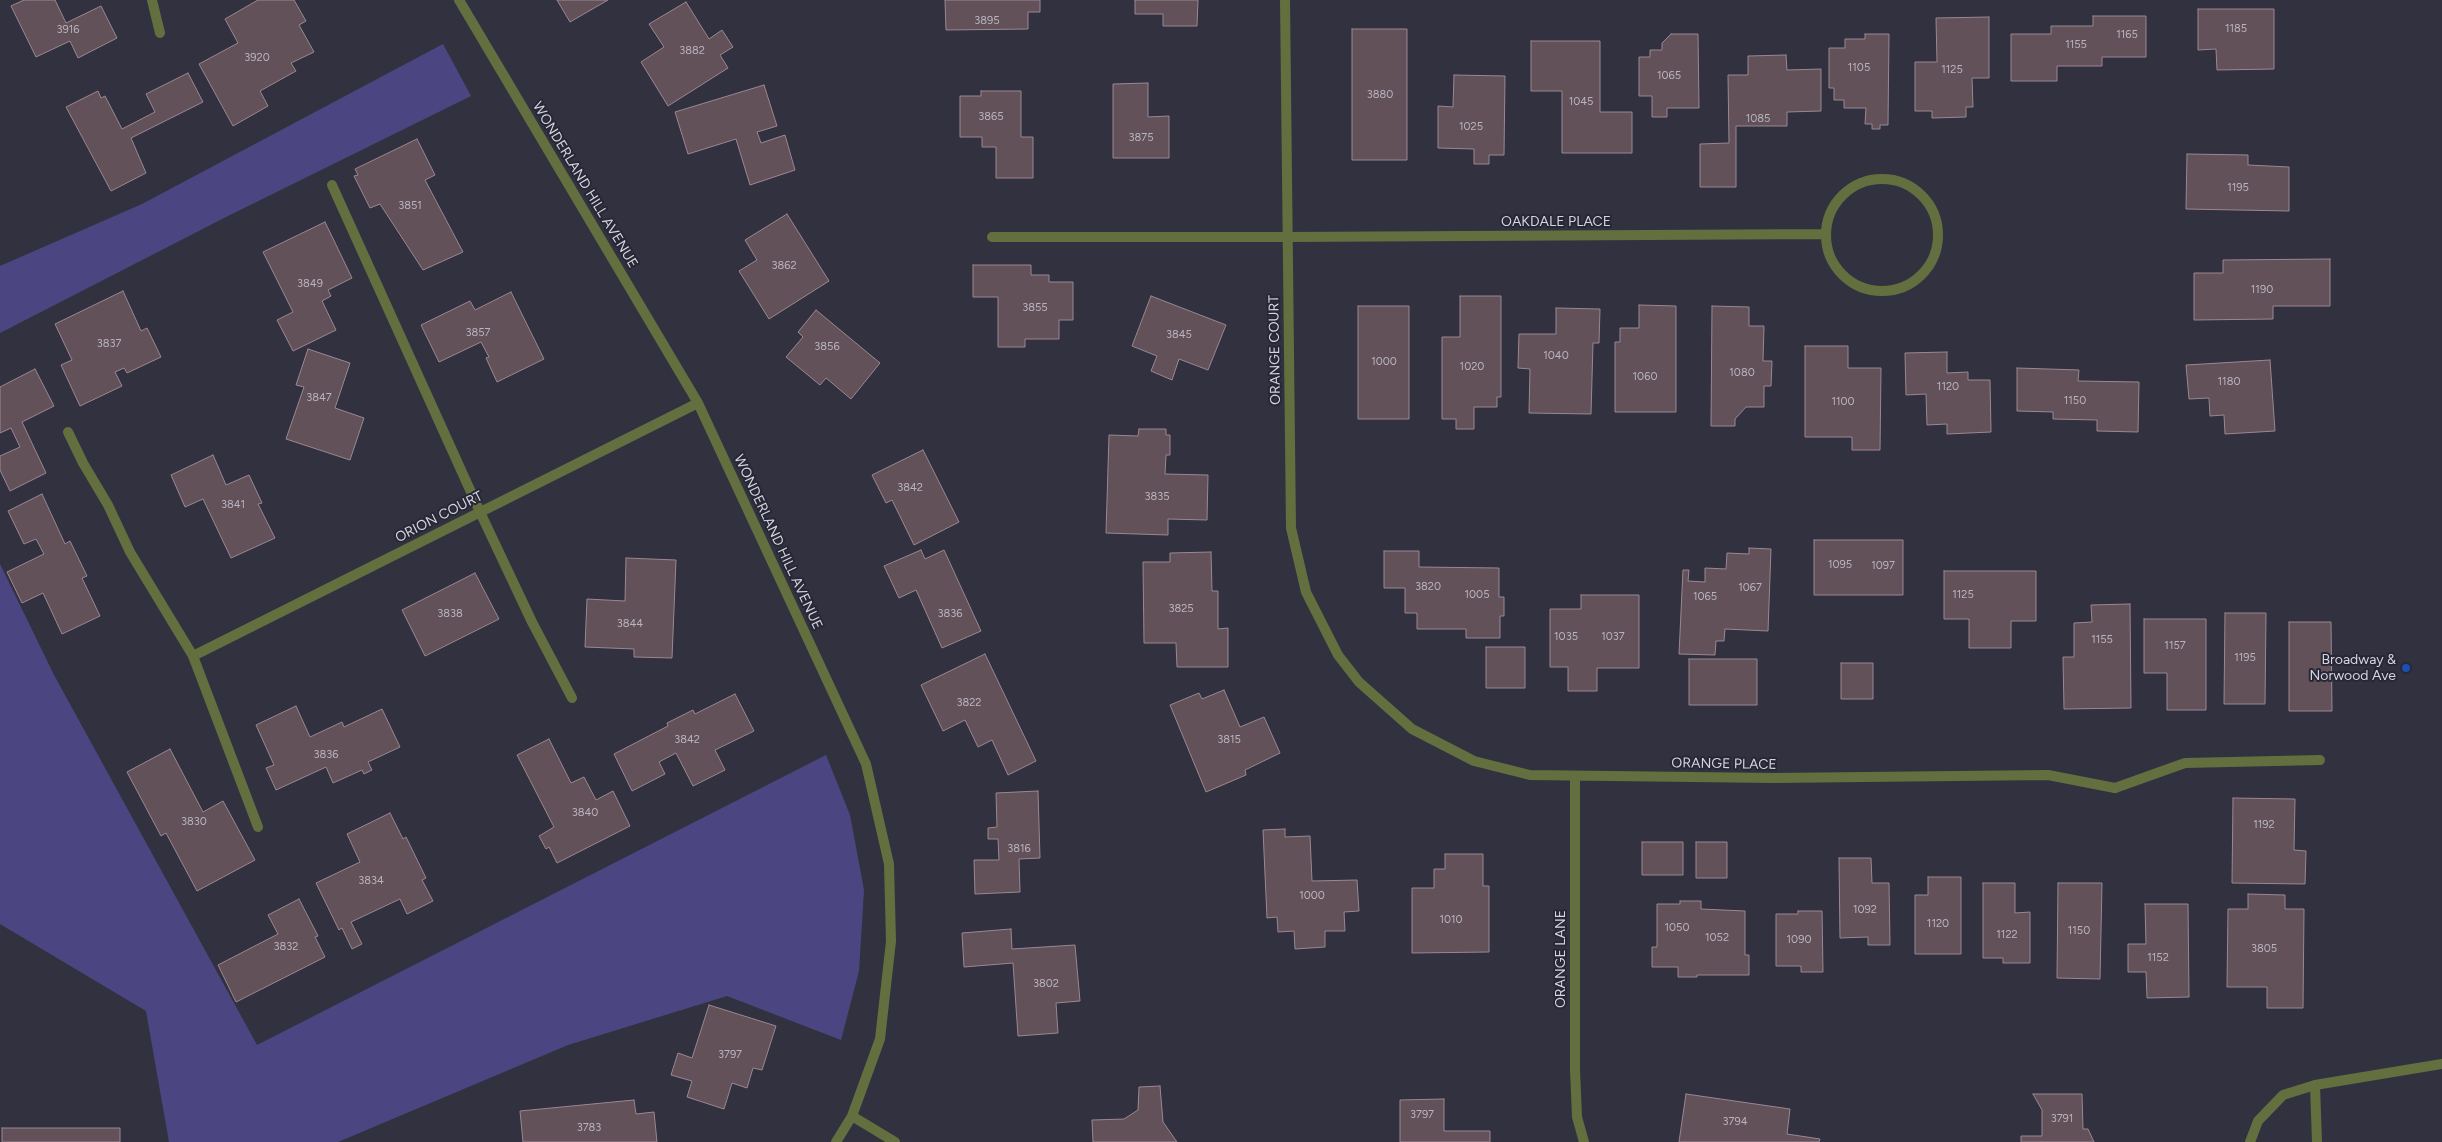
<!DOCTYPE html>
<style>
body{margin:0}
canvas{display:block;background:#313140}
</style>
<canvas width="2442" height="1142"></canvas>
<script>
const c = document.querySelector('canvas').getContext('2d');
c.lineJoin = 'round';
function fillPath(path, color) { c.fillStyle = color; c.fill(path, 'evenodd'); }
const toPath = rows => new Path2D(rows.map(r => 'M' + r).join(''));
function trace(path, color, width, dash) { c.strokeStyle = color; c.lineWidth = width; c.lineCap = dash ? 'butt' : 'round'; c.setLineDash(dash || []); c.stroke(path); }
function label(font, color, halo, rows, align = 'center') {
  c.font = font + ' Figtree,sans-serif'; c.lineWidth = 4; c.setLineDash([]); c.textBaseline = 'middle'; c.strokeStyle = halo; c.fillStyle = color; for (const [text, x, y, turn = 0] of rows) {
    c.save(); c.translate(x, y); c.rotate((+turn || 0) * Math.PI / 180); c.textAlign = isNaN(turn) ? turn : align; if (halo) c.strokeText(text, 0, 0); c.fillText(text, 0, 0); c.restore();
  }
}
fillPath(toPath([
 [443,44,471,96,226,217,0,333,0,266,142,204],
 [0,564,54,675,257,1045,826,755,850,815,864,890,859,971,841,1040,727,996,568,1045,338,1142,169,1142,146,1011,0,924]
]), '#4b4681');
const building = toPath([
 [24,0,55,0,66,23,101,6,117,38,78,58,70,41,36,57,11,6,24,0],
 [258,0,294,0,306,21,299,25,314,52,291,63,296,71,260,91,268,106,233,126,199,64,238,43,225,19,258,0],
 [557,0,608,0,570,22,557,0],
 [945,0,1040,0,1040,12,1028,12,1028,29,946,30,945,0],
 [1135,0,1198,0,1197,26,1163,26,1163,14,1135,14,1135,0],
 [686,2,709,39,722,30,733,47,720,55,728,68,668,106,641,62,664,47,649,24,686,2],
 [2198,9,2274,9,2274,69,2217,70,2216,49,2198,50,2198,9],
 [2093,16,2146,16,2146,57,2102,57,2102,66,2057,66,2057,81,2011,81,2011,34,2051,34,2051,26,2093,26,2093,16],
 [1989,17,1989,78,1972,78,1973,107,1966,107,1966,117,1932,118,1932,111,1915,111,1915,62,1937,62,1936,18,1989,17],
 [1352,29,1407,29,1407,160,1352,160,1352,29],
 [1671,34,1698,34,1699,108,1667,108,1667,117,1652,117,1652,96,1639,96,1639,57,1650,57,1650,50,1662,50,1662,43,1671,34],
 [1865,34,1889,34,1888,125,1880,125,1880,129,1872,129,1872,124,1865,124,1866,108,1844,108,1844,100,1834,100,1834,88,1829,88,1829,48,1845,48,1845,39,1865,39,1865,34],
 [1531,41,1600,41,1600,112,1632,112,1632,153,1562,153,1562,91,1531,91,1531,41],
 [1786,55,1787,70,1821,69,1821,111,1787,112,1787,126,1736,126,1736,187,1700,187,1700,144,1729,143,1728,75,1748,75,1748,56,1786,55],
 [188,73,203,102,131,138,146,173,111,191,66,107,98,91,101,98,105,96,122,129,155,112,146,94,188,73],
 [1454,75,1505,76,1504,155,1489,155,1489,164,1474,164,1474,149,1438,148,1438,106,1453,107,1454,75],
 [1148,83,1148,117,1169,116,1169,158,1113,158,1113,84,1148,83],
 [764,85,777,126,757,132,761,143,785,135,795,170,750,185,736,139,688,154,675,112,764,85],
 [981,91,1021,91,1021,137,1033,137,1033,178,996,178,996,147,982,147,982,137,960,137,960,96,981,96,981,91],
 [417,139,435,175,425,180,463,252,423,270,380,204,370,208,354,176,358,175,355,169,417,139],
 [2187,154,2248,155,2248,165,2289,167,2289,211,2186,209,2187,154],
 [787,214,829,281,769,319,739,271,757,260,745,240,787,214],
 [325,222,352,278,328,290,331,296,322,301,336,330,293,351,277,320,293,312,263,252,325,222],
 [2330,259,2330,306,2273,306,2273,319,2194,320,2194,273,2223,273,2223,260,2330,259],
 [973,265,1031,265,1031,275,1049,275,1049,282,1073,282,1073,320,1059,320,1059,339,1025,339,1025,347,998,347,998,297,973,297,973,265],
 [123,291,141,331,147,328,161,357,127,373,124,368,115,372,122,386,80,406,61,365,72,360,55,324,123,291],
 [511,292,544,359,497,382,486,358,489,357,481,342,439,362,421,325,470,301,475,310,511,292],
 [1151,296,1226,325,1208,370,1179,359,1172,380,1151,371,1157,356,1132,346,1151,296],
 [1460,296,1501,296,1501,397,1497,397,1497,407,1474,407,1474,429,1456,429,1456,419,1442,419,1442,337,1460,337,1460,296],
 [1639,305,1676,306,1676,412,1615,412,1615,342,1620,342,1620,328,1639,328,1639,305],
 [1358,306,1409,306,1409,419,1358,419,1358,306],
 [1712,306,1749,307,1749,326,1764,326,1763,361,1772,361,1771,386,1764,386,1764,407,1746,407,1735,419,1735,426,1711,426,1712,306],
 [1556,308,1600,309,1599,343,1593,343,1591,414,1529,413,1530,369,1518,368,1519,334,1556,334,1556,308],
 [816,310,880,363,851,399,826,378,820,385,786,357,803,337,798,332,816,310],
 [1805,346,1848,346,1848,368,1881,368,1880,450,1852,450,1852,437,1805,437,1805,346],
 [308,349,350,363,335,408,364,418,350,460,286,439,304,387,296,385,308,349],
 [1947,352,1947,373,1968,372,1968,380,1990,380,1991,432,1947,434,1947,424,1927,425,1926,394,1906,395,1905,353,1947,352],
 [2270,360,2275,431,2225,434,2224,415,2210,416,2209,398,2189,399,2186,365,2270,360],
 [2017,368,2079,370,2078,381,2139,382,2138,432,2097,431,2097,420,2053,419,2053,412,2017,411,2017,368],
 [35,369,54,406,22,422,46,473,10,491,0,470,0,456,20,447,11,428,0,433,0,387,35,369],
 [1139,429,1166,429,1166,435,1170,435,1170,455,1166,455,1165,474,1208,475,1207,520,1168,519,1168,535,1106,533,1109,435,1138,436,1139,429],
 [923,450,959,522,914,545,892,500,886,503,872,475,923,450],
 [213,455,226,485,249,475,262,503,258,504,275,538,231,558,203,499,185,507,171,475,213,455],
 [42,494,65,544,70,541,87,576,82,578,100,616,62,634,43,593,22,603,7,572,44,554,36,539,24,544,8,511,42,494],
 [1814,540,1903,540,1903,595,1814,595,1814,540],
 [1749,548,1771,549,1768,631,1725,629,1724,641,1716,641,1715,655,1679,654,1683,570,1689,570,1688,581,1705,582,1705,568,1726,569,1727,553,1749,554,1749,548],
 [921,550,925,559,944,550,981,631,942,648,916,590,899,598,884,566,921,550],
 [1384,551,1419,551,1419,567,1499,568,1499,597,1504,597,1504,616,1500,616,1500,638,1466,638,1466,629,1417,629,1417,613,1405,613,1405,588,1384,588,1384,551],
 [1211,552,1212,591,1218,591,1218,629,1228,628,1228,667,1177,667,1176,643,1144,643,1143,562,1170,562,1170,553,1211,552],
 [626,558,676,560,672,658,634,657,634,649,585,647,587,599,625,601,626,558],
 [1944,571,2036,571,2036,621,2011,621,2011,648,1969,648,1969,619,1944,619,1944,571],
 [475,573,499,619,425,656,402,610,475,573],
 [1581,595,1639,595,1639,668,1597,668,1597,691,1568,691,1568,667,1550,667,1550,609,1581,609,1581,595],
 [2130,604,2131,708,2064,709,2063,657,2074,657,2074,623,2092,622,2091,605,2130,604],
 [2225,613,2266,613,2265,704,2224,704,2225,613],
 [2144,619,2206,619,2206,710,2167,710,2167,673,2144,673,2144,619],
 [2289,622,2331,622,2332,711,2289,711,2289,622],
 [1486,647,1525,647,1525,688,1486,688,1486,647],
 [985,654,1036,761,1008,775,992,740,978,747,965,720,943,731,921,685,985,654],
 [1689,659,1757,659,1757,705,1689,705,1689,659],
 [1841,663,1873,663,1873,699,1841,699,1841,663],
 [1224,690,1240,727,1264,717,1280,753,1245,770,1246,775,1206,792,1170,705,1199,693,1202,699,1224,690],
 [735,694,754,731,715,750,725,770,693,786,676,753,659,762,665,774,632,791,614,754,668,726,667,723,693,710,695,714,735,694],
 [296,706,310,737,342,722,344,727,382,709,400,747,368,762,372,770,364,774,362,770,333,783,326,767,276,790,266,768,274,765,256,725,296,706],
 [549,739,571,783,584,777,596,800,613,791,630,826,557,863,549,847,546,849,539,836,554,827,517,755,549,739],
 [170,749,203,812,223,801,255,860,197,891,166,833,161,836,127,772,170,749],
 [1038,791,1040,858,1019,859,1020,892,975,894,974,860,999,860,998,839,988,839,988,828,997,827,996,793,1038,791],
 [2233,798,2295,799,2294,850,2306,851,2305,884,2232,883,2233,798],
 [390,813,403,839,406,837,426,878,422,880,433,901,407,914,400,899,351,922,362,944,352,949,342,928,339,930,316,883,360,862,347,834,390,813],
 [1285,829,1285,837,1310,836,1312,881,1357,880,1359,911,1344,912,1345,931,1325,931,1325,947,1295,949,1294,931,1278,932,1277,917,1267,918,1263,830,1285,829],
 [1642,842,1683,842,1683,875,1642,875,1642,842],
 [1696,842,1727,842,1727,878,1696,878,1696,842],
 [1445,854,1483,854,1483,886,1489,886,1489,952,1412,953,1412,888,1434,888,1434,869,1445,869,1445,854],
 [1839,858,1871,858,1872,883,1889,883,1890,945,1868,945,1868,937,1840,938,1839,858],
 [1928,877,1961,877,1961,954,1915,954,1915,895,1928,895,1928,877],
 [1983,883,2015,883,2015,913,2030,912,2030,963,2003,963,2003,958,1983,958,1983,883],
 [2058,883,2102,883,2100,979,2057,978,2058,883],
 [2248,894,2285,895,2285,909,2304,909,2303,1008,2267,1008,2267,987,2227,987,2228,909,2248,909,2248,894],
 [299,899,318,936,315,937,325,957,236,1002,218,965,278,934,268,915,299,899],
 [1680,901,1701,901,1701,909,1745,911,1745,955,1749,955,1749,975,1697,975,1697,977,1678,977,1678,967,1652,967,1652,947,1657,947,1657,904,1680,904,1680,901],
 [2145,904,2188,904,2189,997,2147,998,2146,972,2128,972,2128,944,2146,944,2145,904],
 [1798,911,1822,911,1823,972,1801,972,1801,966,1776,966,1776,914,1798,914,1798,911],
 [1011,929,1012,949,1075,945,1080,1001,1056,1003,1058,1033,1018,1036,1013,963,964,967,962,933,1011,929],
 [709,1005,776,1026,762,1070,753,1068,747,1088,732,1083,724,1109,687,1097,692,1081,671,1075,678,1053,692,1058,709,1005],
 [1160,1086,1163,1122,1177,1142,1093,1142,1092,1120,1124,1119,1138,1110,1139,1087,1160,1086],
 [1686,1094,1790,1109,1787,1134,1820,1139,1819,1142,1679,1142,1686,1094],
 [2033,1094,2082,1094,2083,1129,2088,1129,2094,1142,2021,1142,2021,1136,2042,1136,2042,1110,2033,1094],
 [1444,1099,1444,1131,1490,1131,1490,1142,1400,1142,1400,1100,1444,1099],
 [634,1100,636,1114,654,1112,657,1142,523,1142,520,1111,634,1100],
 [2,1128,120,1128,120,1142,2,1142,2,1128]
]);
fillPath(building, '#63515a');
trace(building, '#9a8791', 1);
trace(toPath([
 [152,0,160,33],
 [332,185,480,512,532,622,572,698],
 [992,237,1287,237],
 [68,432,83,463,108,505,130,552,193,656,258,827],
 [2115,788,2185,763,2320,760]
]), '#636f3e', 10);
trace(toPath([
 [459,0,698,403,866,764,889,864,891,941,880,1039,852,1116,836,1142],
 [1285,0,1291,528,1306,592,1338,655,1359,682,1412,729,1474,761,1530,775,1773,778,2048,775,2115,788],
 '1826 235a56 56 0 1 1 112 0a56 56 0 1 1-112 0Z',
 [1287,237,1826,234],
 [193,656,698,403],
 [1575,776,1575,1070,1577,1117,1584,1142],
 [2315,1085,2317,1142],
 [852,1116,895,1142],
 [2250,1142,2258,1121,2283,1095,2315,1085,2442,1064]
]), '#636f3e', 10);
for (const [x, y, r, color] of [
 [2406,668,5,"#1a4fb4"]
]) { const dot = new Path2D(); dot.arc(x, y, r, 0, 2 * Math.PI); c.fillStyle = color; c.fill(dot); trace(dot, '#272736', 2); }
label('11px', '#b8b4be', null, [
 ["3895",987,21],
 ["1185",2236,29],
 ["3916",68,30],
 ["1165",2127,35],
 ["1155",2076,45],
 ["3882",692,51],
 ["3920",257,58],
 ["1105",1859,68],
 ["1125",1952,70],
 ["1065",1669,76],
 ["3880",1380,95],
 ["1045",1581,102],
 ["3865",991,117],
 ["1085",1758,119],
 ["1025",1471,127],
 ["3875",1141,138],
 ["1195",2238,188],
 ["3851",410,206],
 ["3862",784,266],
 ["3849",310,284],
 ["1190",2262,290],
 ["3855",1035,308],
 ["3857",478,333],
 ["3845",1179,335],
 ["3837",109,344],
 ["3856",827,347],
 ["1040",1556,356],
 ["1000",1384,362],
 ["1020",1472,367],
 ["1080",1742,373],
 ["1060",1645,377],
 ["1180",2229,382],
 ["1120",1948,387],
 ["3847",319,398],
 ["1150",2075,401],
 ["1100",1843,402],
 ["3842",910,488],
 ["3835",1157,497],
 ["3841",233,505],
 ["1095",1840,565],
 ["1097",1883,566],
 ["3820",1428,587],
 ["1067",1750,588],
 ["1005",1477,595],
 ["1125",1963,595],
 ["1065",1705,597],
 ["3825",1181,609],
 ["3838",450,614],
 ["3836",950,614],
 ["3844",630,624],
 ["1035",1566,637],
 ["1037",1613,637],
 ["1155",2102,640],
 ["1157",2175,646],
 ["1195",2245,658],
 ["3822",969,703],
 ["3842",687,740],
 ["3815",1229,740],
 ["3836",326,755],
 ["3840",585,813],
 ["3830",194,822],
 ["1192",2264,825],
 ["3816",1019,849],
 ["3834",371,881],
 ["1000",1312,896],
 ["1092",1865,910],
 ["1010",1451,920],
 ["1120",1938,924],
 ["1050",1677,928],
 ["1150",2079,931],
 ["1122",2007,935],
 ["1052",1717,938],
 ["1090",1799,940],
 ["3832",286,947],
 ["3805",2264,949],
 ["1152",2158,958],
 ["3802",1046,984],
 ["3797",730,1055],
 ["3797",1422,1115],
 ["3791",2062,1119],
 ["3794",1735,1122],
 ["3783",589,1128]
]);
label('14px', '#d4d5df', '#272736', [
 ["WONDERLAND HILL AVENUE",585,185,59],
 ["OAKDALE PLACE",1556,222],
 ["ORANGE COURT",1275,350,-91],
 ["ORION COURT",439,517,-27],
 ["WONDERLAND HILL AVENUE",778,542,65],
 ["ORANGE PLACE",1724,764,1],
 ["ORANGE LANE",1561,959,-90]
]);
label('14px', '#d4d5df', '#272736', [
 ["Broadway &",2396,660],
 ["Norwood Ave",2396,676]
], 'right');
</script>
